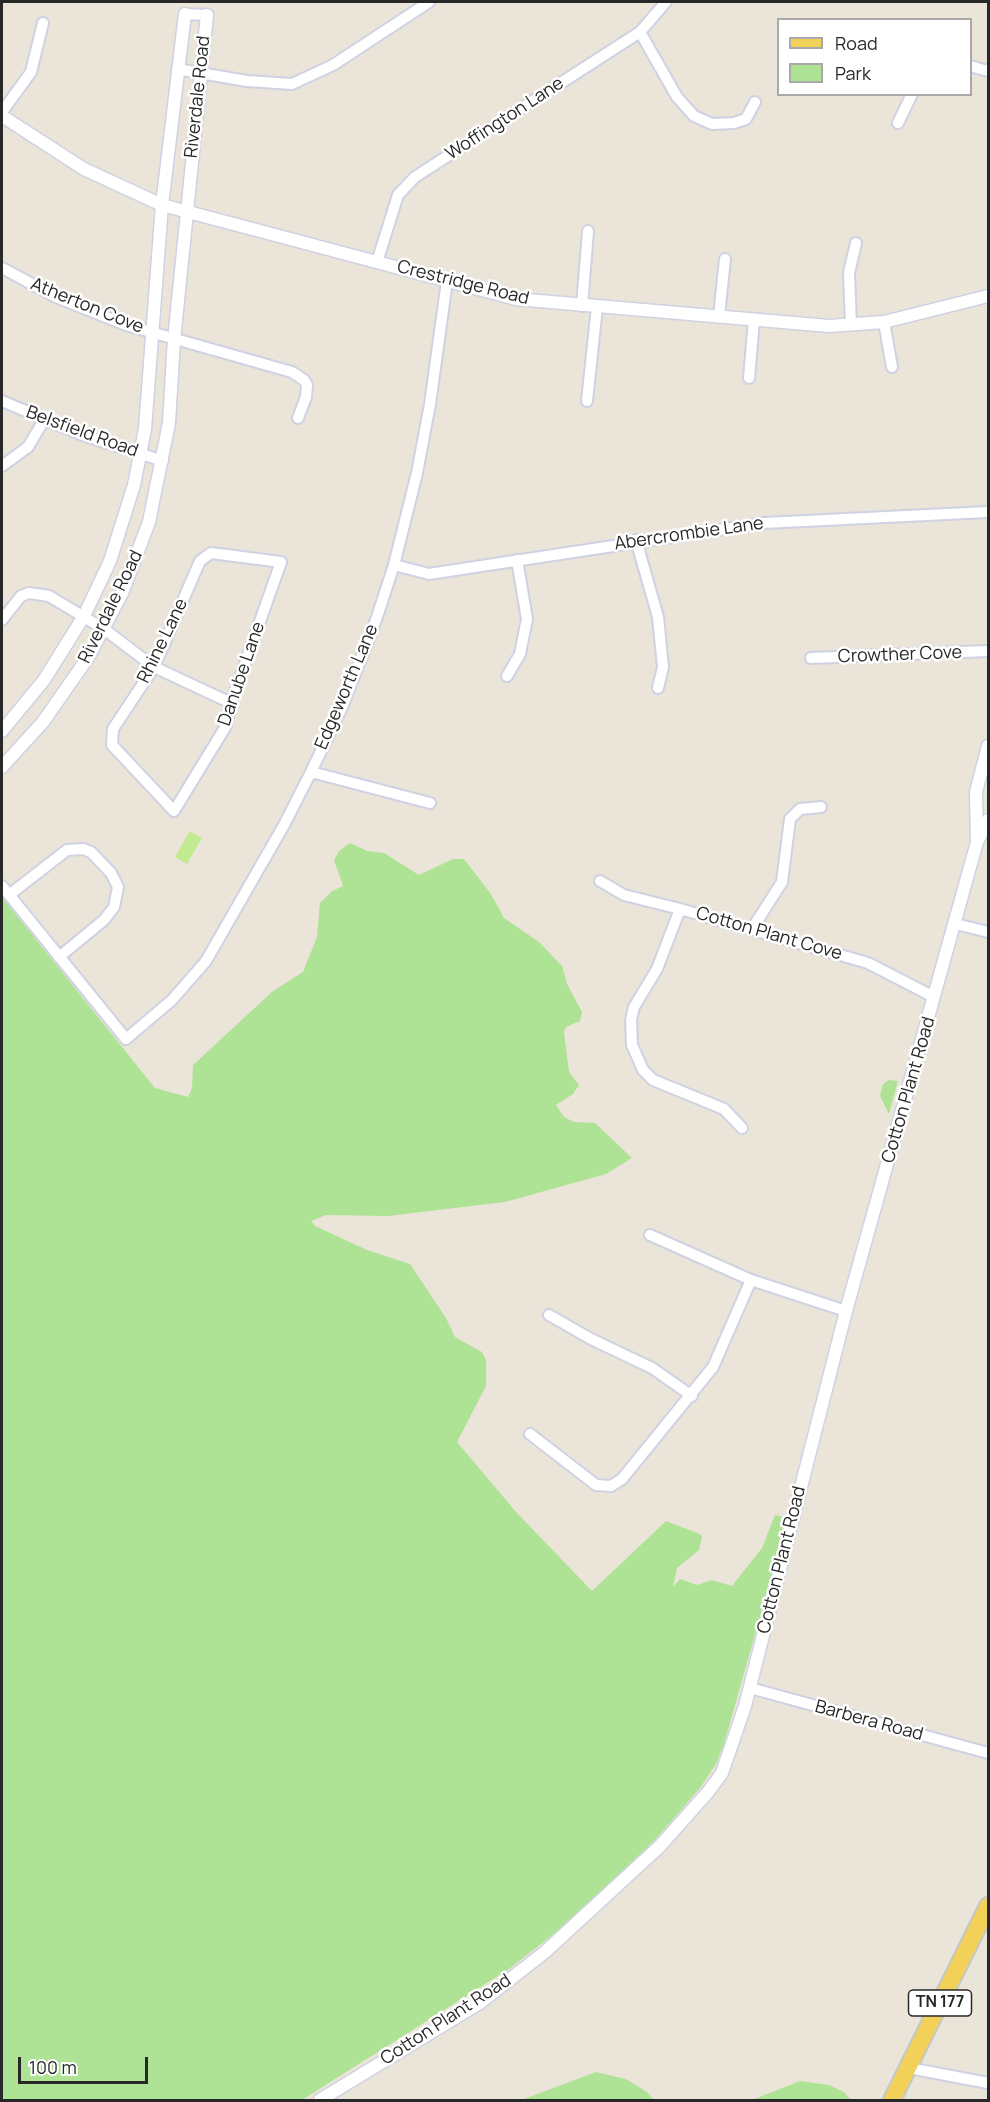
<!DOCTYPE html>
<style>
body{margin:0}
#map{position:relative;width:990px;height:2102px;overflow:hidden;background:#ebe4d9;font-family:Manrope,sans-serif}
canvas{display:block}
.frame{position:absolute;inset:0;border:3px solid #282828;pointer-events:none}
.legend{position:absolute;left:777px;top:18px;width:195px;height:78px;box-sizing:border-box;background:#fff;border:2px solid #a9a9a9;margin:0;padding:8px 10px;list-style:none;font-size:18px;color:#282828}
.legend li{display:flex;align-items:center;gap:12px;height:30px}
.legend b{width:30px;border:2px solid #a9a9a9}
.scale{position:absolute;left:18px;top:2057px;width:130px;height:27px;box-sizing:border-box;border:3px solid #282828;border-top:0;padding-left:8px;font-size:18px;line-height:21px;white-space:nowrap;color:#282828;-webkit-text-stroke:4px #fff;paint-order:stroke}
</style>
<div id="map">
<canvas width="990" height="2102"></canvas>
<div class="frame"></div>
<ul class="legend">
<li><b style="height:8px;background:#f1d158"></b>Road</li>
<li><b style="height:16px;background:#aee395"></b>Park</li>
</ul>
<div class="scale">100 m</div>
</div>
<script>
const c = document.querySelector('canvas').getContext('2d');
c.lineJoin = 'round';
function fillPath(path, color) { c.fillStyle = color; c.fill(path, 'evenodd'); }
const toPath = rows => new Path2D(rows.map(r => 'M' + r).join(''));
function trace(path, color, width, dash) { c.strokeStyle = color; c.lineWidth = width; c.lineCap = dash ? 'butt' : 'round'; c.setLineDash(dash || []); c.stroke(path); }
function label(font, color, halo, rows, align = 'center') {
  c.font = font + ' Manrope,sans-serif'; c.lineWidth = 5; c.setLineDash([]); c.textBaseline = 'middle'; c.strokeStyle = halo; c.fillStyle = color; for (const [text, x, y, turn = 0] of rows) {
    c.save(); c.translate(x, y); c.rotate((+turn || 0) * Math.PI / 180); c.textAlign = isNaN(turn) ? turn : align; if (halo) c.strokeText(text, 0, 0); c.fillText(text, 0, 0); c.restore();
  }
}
fillPath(toPath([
 [350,843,367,851,384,853,419,875,453,859,464,859,491,894,504,918,539,942,562,966,567,984,582,1012,580,1021,566,1027,564,1032,569,1072,579,1085,573,1094,556,1105,564,1117,574,1122,595,1123,632,1158,606,1174,505,1202,388,1216,326,1215,311,1221,315,1226,367,1250,410,1264,446,1318,455,1337,482,1352,486,1360,486,1386,457,1442,517,1513,592,1591,666,1521,700,1534,702,1537,699,1550,677,1568,673,1587,680,1579,697,1585,712,1580,732,1586,762,1548,775,1515,788,1518,724,1744,716,1764,700,1788,654,1841,560,1929,509,1969,302,2100,2,2100,2,897,155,1088,188,1097,192,1088,193,1065,273,991,303,972,317,937,320,903,332,891,343,886,334,860,339,851],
 [889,1080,898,1081,889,1114,880,1096,883,1084],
 [596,2072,626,2079,647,2092,654,2100,499,2100,524,2099],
 [800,2081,829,2085,844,2092,851,2100,752,2100]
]), '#aee395');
fillPath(toPath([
 [190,831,202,838,187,864,175,857]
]), '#c2ea90');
const minor = toPath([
 [185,14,207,15],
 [640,32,677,97,694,116,712,124,734,123,746,119,755,102],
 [970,66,988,71],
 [177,69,247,81,292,84,333,65,429,2],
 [2,112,31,72,43,23],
 [898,123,912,94],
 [377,262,398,195,415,177,640,32,666,2],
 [2,268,56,297,126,325,292,372,304,380,307,385,306,397,298,418],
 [582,306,588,231],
 [719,316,725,259],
 [884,322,892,367],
 [851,325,849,273,856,243],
 [749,378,754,320],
 [2,401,80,434,163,461],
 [587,401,597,307],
 [2,466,28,447,44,420],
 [636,540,658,617,663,667,658,688],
 [211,553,281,562,231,703,226,726,174,811,112,745,113,729,154,667,200,561,211,553],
 [394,565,429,574,764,523,988,512],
 [2,620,21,596,29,593,49,596,104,629,154,667,231,703],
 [811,658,988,651],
 [507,676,520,654,527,619,517,560],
 [311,772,430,803],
 [600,881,624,895,680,909,868,963,934,997],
 [2,886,126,1039,172,1000,206,961,284,825,311,772,343,705,377,617,394,565,417,473,430,404,447,281],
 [9,895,67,850,83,849,91,852,111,873,118,887,114,907,104,920,59,957],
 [680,909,657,969,634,1007,631,1020,632,1045,643,1070,653,1080,724,1109,742,1128],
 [956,924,988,932],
 [752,929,782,882,790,819,800,809,821,807],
 [650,1235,751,1280,846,1311],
 [549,1315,591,1339,652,1368,692,1396],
 [530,1434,596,1485,611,1486,622,1479,713,1367,751,1280],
 [750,1688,988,1753],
 [909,2068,988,2083]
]);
const tertiary = toPath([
 [2,116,84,169,162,205,516,299,829,326,884,322,988,296],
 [2,731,44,680,84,616,110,561,134,485,145,429,162,205,185,14],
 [2,767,43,722,89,656,122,593,149,522,169,423,174,340,207,15],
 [977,841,976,792,988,746],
 [320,2100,481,2002,545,1952,660,1846,708,1792,722,1773,745,1706,846,1311,977,842,988,820]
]);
const primary = toPath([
 [892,2100,988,1906]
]);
trace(minor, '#cfd2e2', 14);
trace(tertiary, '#cfd2e2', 15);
trace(primary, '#c7c7c7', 20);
trace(minor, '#fff', 10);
trace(tertiary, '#fff', 12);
trace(primary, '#f1d158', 16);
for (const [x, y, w] of [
 [940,2003,63]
]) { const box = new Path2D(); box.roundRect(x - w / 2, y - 13, w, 26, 4.5); c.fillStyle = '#fff'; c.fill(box); trace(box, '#282828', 1.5); }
label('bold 16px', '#282828', null, [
 ["TN 177",940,2003]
]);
label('18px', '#282828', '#fff', [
 ["Riverdale Road",198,97,-84],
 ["Woffington Lane",505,119,-33],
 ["Crestridge Road",463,283,14],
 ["Atherton Cove",87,306,22],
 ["Belsfield Road",82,432,20],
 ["Abercrombie Lane",689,534,-8],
 ["Riverdale Road",111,607,-64],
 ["Rhine Lane",163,641,-64],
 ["Crowther Cove",900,655,-2],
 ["Danube Lane",242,674,-71],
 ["Edgeworth Lane",347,687,-67],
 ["Cotton Plant Cove",769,934,16],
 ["Cotton Plant Road",909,1090,-74],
 ["Cotton Plant Road",782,1560,-76],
 ["Barbera Road",869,1721,15],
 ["Cotton Plant Road",446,2020,-33]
]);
</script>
